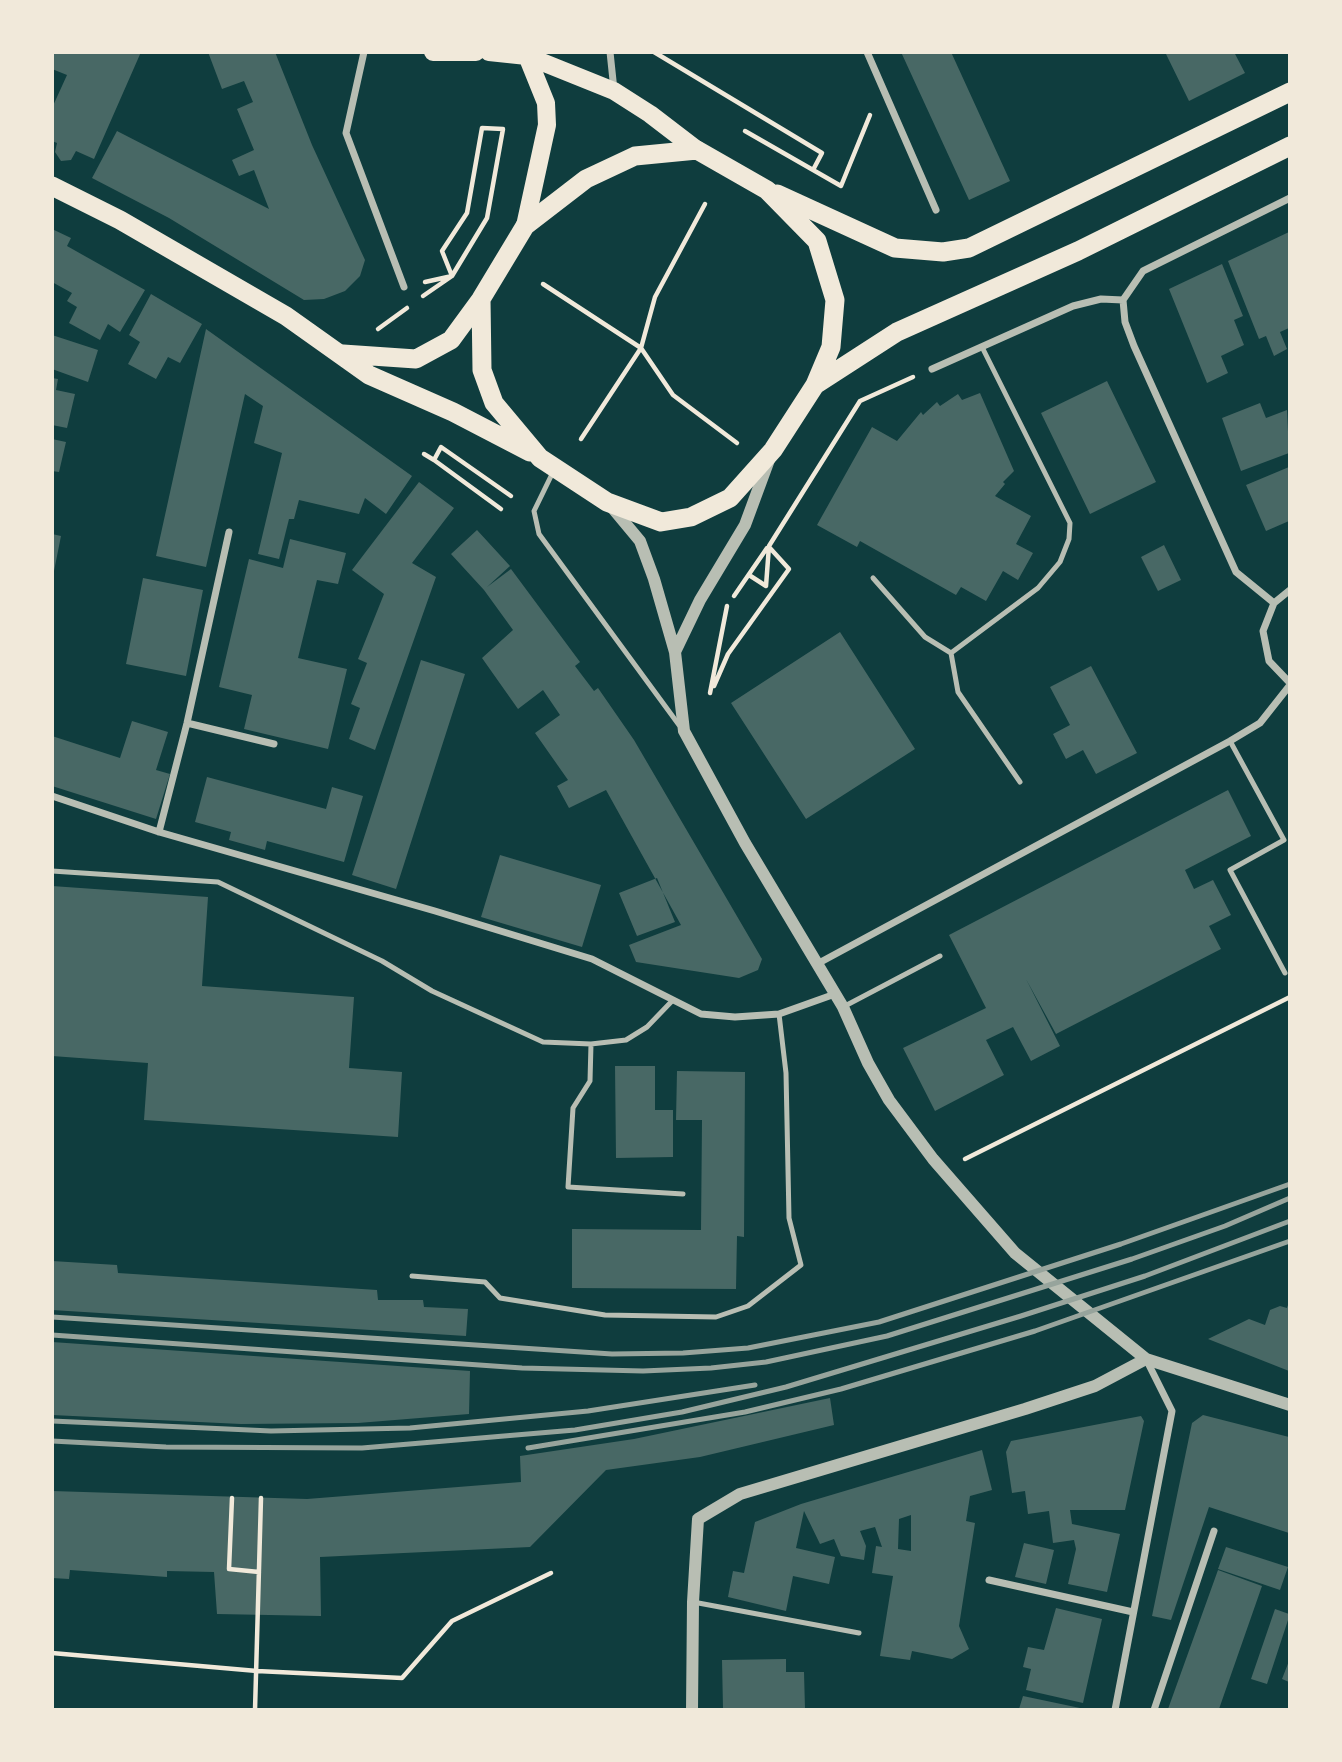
<!DOCTYPE html>
<style>
body{margin:0}
#map{position:relative;width:1342px;height:1762px;overflow:hidden;background:#0f3d3e;font-family:"DejaVu Sans",sans-serif}
canvas{display:block}
.frame{position:absolute;inset:0;border:54px solid #f1e9da;pointer-events:none}
</style>
<div id="map">
<canvas width="1342" height="1762"></canvas>
<div class="frame"></div>
</div>
<script>
const c = document.querySelector('canvas').getContext('2d');
c.lineJoin = 'round';
function fillPath(path, color) { c.fillStyle = color; c.fill(path, 'evenodd'); }
const toPath = rows => new Path2D(rows.map(r => 'M' + r).join(''));
function trace(path, color, width, dash) { c.strokeStyle = color; c.lineWidth = width; c.lineCap = dash ? 'butt' : 'round'; c.setLineDash(dash || []); c.stroke(path); }
fillPath(toPath([
 [52,52,141,52,94,159,76,151,71,160,61,161,55,152,57,143,52,141,52,108,67,75,52,69],
 [208,52,275,52,312,145,365,260,360,276,345,291,324,299,304,300,169,218,92,178,117,131,269,209,254,170,239,176,232,160,254,150,237,109,253,102,244,81,222,89],
 [901,52,951,52,1010,181,969,200],
 [1165,52,1234,52,1245,73,1189,101],
 [52,229,71,238,67,246,145,290,120,332,108,324,100,340,69,323,77,307,67,301,72,293,52,282],
 [1289,232,1289,328,1280,332,1287,349,1274,356,1266,336,1259,339,1228,261],
 [1222,264,1243,316,1234,320,1244,345,1221,356,1228,373,1207,383,1169,289],
 [151,294,202,324,180,363,168,357,156,379,128,364,140,342,129,335],
 [206,329,412,476,386,514,365,498,359,514,299,500,294,519,289,519,279,559,258,554,282,453,254,443,263,406,245,394,206,567,156,556],
 [52,335,98,350,88,382,52,369],
 [52,378,58,379,56,390,75,394,67,428,52,425],
 [1107,381,1156,482,1090,514,1041,413],
 [980,393,1014,471,1003,482,1005,484,995,496,1031,516,1016,544,1033,553,1018,580,1003,571,986,601,961,587,956,595,860,541,857,547,817,525,872,427,897,441,921,412,923,415,937,402,940,406,958,394,962,400],
 [1260,403,1266,418,1287,410,1289,453,1241,471,1222,418],
 [52,439,66,442,59,472,52,471],
 [1289,467,1289,521,1266,531,1246,485],
 [419,482,454,508,412,563,436,577,375,750,349,739,360,708,351,704,367,663,358,659,384,594,352,570],
 [477,530,510,566,487,587,511,569,580,662,575,666,594,691,598,688,634,740,762,959,758,970,739,978,636,962,629,945,681,925,606,790,569,808,557,786,568,780,535,733,560,715,543,690,518,709,482,658,513,630,484,590,451,554],
 [52,534,61,536,54,571,52,571],
 [290,539,346,553,338,584,317,580,298,658,347,669,328,749,244,729,252,695,219,687,249,559,283,568],
 [1164,545,1181,580,1158,591,1141,557],
 [143,578,203,590,186,676,126,664],
 [840,632,915,749,806,819,731,703],
 [421,660,465,674,396,889,352,875],
 [1091,666,1137,753,1096,774,1083,750,1066,759,1053,734,1070,725,1050,687],
 [132,721,168,732,156,770,170,774,156,819,52,786,52,736,120,758],
 [207,777,326,809,332,787,363,796,344,862,267,841,265,850,229,840,231,832,195,822],
 [1228,790,1251,836,1185,870,1194,889,1213,880,1231,915,1209,926,1221,949,1056,1034,1026,979,1060,1046,1031,1061,1013,1027,986,1040,1004,1075,935,1111,903,1048,986,1008,949,935],
 [500,855,601,885,582,947,481,917],
 [657,878,675,922,637,936,619,893],
 [52,886,208,897,202,986,354,997,349,1068,402,1072,398,1137,144,1120,148,1063,52,1056],
 [615,1066,655,1066,655,1110,673,1110,673,1157,616,1158],
 [677,1071,745,1072,744,1237,737,1236,736,1289,572,1288,572,1229,701,1230,702,1120,676,1120],
 [52,1261,117,1265,118,1273,377,1290,378,1300,423,1300,424,1307,468,1309,466,1336,52,1310],
 [1289,1302,1289,1371,1208,1339,1249,1319,1265,1325,1270,1310,1280,1306,1287,1308],
 [52,1342,470,1371,469,1414,358,1423,241,1424,52,1415],
 [830,1398,834,1425,700,1457,606,1470,530,1547,320,1557,321,1616,217,1614,214,1572,167,1571,167,1577,70,1570,69,1579,52,1578,52,1491,307,1499,521,1482,520,1456,634,1439],
 [1203,1415,1289,1437,1289,1533,1209,1507,1171,1620,1152,1616,1192,1423],
 [1141,1416,1144,1421,1125,1510,1070,1510,1072,1524,1120,1534,1107,1592,1068,1584,1076,1549,1074,1540,1053,1543,1049,1511,1028,1514,1025,1491,1012,1493,1006,1452,1011,1441],
 [982,1450,992,1490,970,1496,966,1521,975,1523,959,1626,969,1649,952,1659,912,1651,910,1660,880,1656,893,1576,872,1573,876,1546,882,1547,875,1527,860,1531,866,1546,864,1560,841,1556,834,1539,820,1544,804,1511,796,1548,835,1557,829,1584,793,1576,786,1611,728,1597,733,1571,744,1573,755,1522,801,1504],
 [911,1515,911,1551,898,1549,899,1519],
 [1024,1543,1054,1550,1046,1584,1015,1577],
 [1226,1547,1288,1567,1280,1590,1218,1569],
 [1218,1570,1262,1586,1219,1709,1168,1709],
 [1056,1608,1102,1619,1083,1703,1026,1690,1031,1669,1023,1667,1028,1647,1044,1650],
 [1275,1609,1289,1614,1289,1617,1267,1684,1251,1679],
 [786,1659,786,1672,804,1672,805,1709,723,1709,722,1660],
 [1289,1661,1289,1682,1282,1679],
 [1023,1696,1080,1708,1080,1709,1019,1709]
]), '#486865');
trace(toPath([
 [654,52,822,153,813,170],
 [745,131,841,186,870,115],
 [543,284,641,348,673,395,737,443],
 [423,296,452,276,487,218,503,129,482,128,467,213,442,251,452,276,425,282],
 [378,329,407,308],
 [581,439,641,348,655,297,705,204],
 [424,454,434,460],
 [501,509,434,460,441,447,511,496],
 [749,575,766,586,769,546,860,401,913,377],
 [734,596,767,548],
 [714,686,728,654,789,569,769,547],
 [710,693,727,606],
 [965,1159,1290,997],
 [232,1498,229,1569,259,1572],
 [52,1653,257,1671,402,1678,452,1621,551,1573],
 [255,1710,261,1498]
]), '#f1e9da', 4.5);
trace(toPath([
 [982,347,1070,523,1069,539,1060,562,1038,588,951,653,958,692,1020,782],
 [554,470,534,511,539,534,679,725],
 [873,578,925,637,951,653],
 [1230,741,1284,840,1230,870,1285,973],
 [52,871,218,882,382,961,432,991,543,1042,591,1044,626,1040,647,1027,672,1001],
 [843,1007,940,956],
 [591,1044,590,1081,573,1108,568,1187,683,1194],
 [412,1276,485,1282,500,1298,605,1315,716,1317,748,1306,801,1265,789,1218,786,1073,779,1014],
 [693,1602,859,1633]
]), '#b8beb3', 5);
trace(toPath([
 [364,52,346,133,404,287],
 [610,52,614,90],
 [867,52,936,210],
 [1123,300,1125,322,1134,346,1236,572,1274,603],
 [932,369,1073,306,1101,299,1123,300,1143,271,1290,198],
 [1290,590,1274,603,1263,631,1269,661,1290,683],
 [187,723,274,744],
 [52,796,159,832,435,911,592,959,701,1014,735,1017,779,1014,835,994],
 [159,832,187,723,229,532],
 [817,964,1230,741,1260,723,1290,685],
 [989,1580,1133,1612],
 [1115,1710,1172,1411,1146,1359],
 [1154,1710,1214,1531]
]), '#b8beb3', 7);
trace(toPath([
 [610,505,640,541,654,579,675,652,684,731,745,843,843,1007,868,1063,889,1100,933,1159,1015,1253,1146,1359,1290,1405],
 [675,652,700,600,745,525,769,460],
 [692,1710,693,1602,698,1519,740,1494,1025,1409,1095,1386,1146,1359]
]), '#b8beb3', 12);
trace(toPath([
 [433,52,476,52],
 [489,52,527,56,614,91,650,114,697,150],
 [525,226,547,125,546,103,527,56]
]), '#f1e9da', 18);
trace(toPath([
 [52,186,120,220,286,316,369,375,453,412,530,452],
 [777,194,895,248,943,252,969,248,1290,92],
 [343,354,416,359,451,340,481,299,525,226,586,179,635,156,697,150,767,190,817,241,835,300,831,347,815,385,773,450,730,498,691,517,661,522,607,502,540,458,494,403,482,370,481,299],
 [815,385,897,332,1078,251,1290,146]
]), '#f1e9da', 19);
trace(toPath([
 [52,1317,612,1354,683,1353,748,1348,879,1322,1121,1244,1290,1184],
 [52,1335,522,1368,643,1371,711,1368,766,1362,887,1336,1132,1259,1225,1226,1290,1198],
 [52,1421,271,1431,410,1428,588,1411,755,1385],
 [52,1441,166,1447,362,1448,575,1430,682,1412,786,1387,1021,1316,1145,1276,1290,1221],
 [528,1448,745,1412,841,1389,1035,1331,1290,1241]
]), '#97a49c', 5);
</script>
